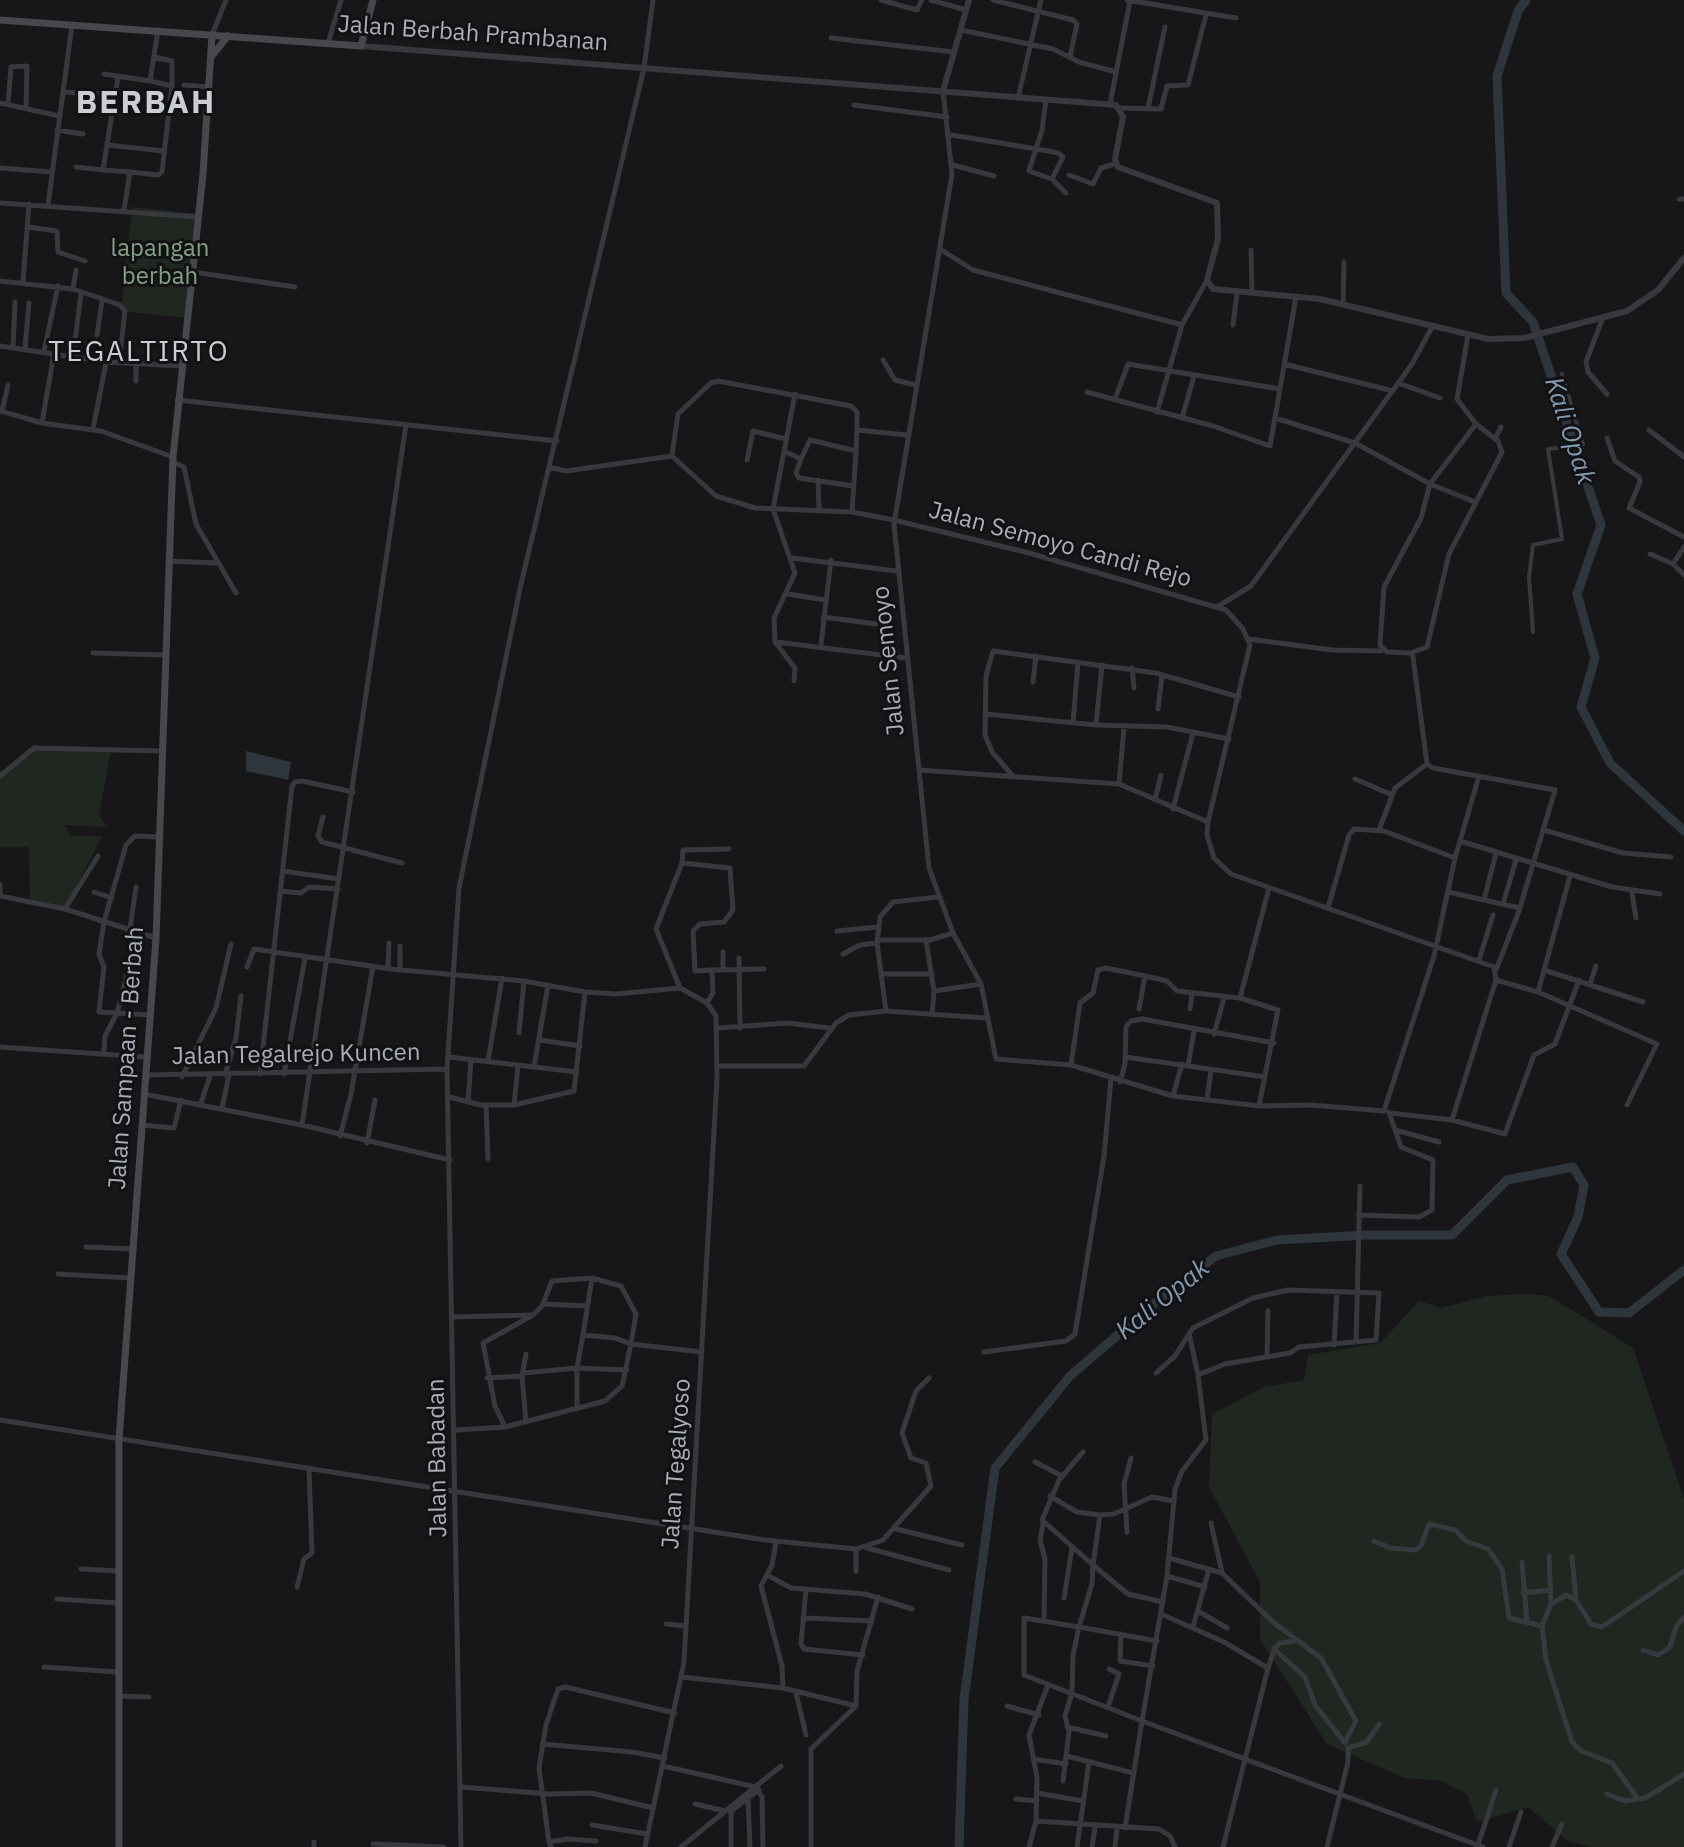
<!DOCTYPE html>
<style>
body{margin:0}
canvas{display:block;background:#171719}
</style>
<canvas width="1684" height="1847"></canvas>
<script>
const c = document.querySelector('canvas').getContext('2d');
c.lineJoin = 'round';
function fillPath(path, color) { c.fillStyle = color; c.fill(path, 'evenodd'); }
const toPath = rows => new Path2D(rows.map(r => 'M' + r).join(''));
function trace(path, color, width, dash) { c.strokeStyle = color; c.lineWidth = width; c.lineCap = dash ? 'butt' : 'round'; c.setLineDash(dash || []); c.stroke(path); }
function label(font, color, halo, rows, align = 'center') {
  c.font = font + ' "IBM Plex Sans",sans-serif'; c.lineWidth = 6; c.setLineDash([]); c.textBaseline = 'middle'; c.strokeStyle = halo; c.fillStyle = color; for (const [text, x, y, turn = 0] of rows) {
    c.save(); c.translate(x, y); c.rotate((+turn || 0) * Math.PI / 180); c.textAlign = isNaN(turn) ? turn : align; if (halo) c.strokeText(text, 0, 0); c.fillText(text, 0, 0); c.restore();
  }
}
fillPath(toPath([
 [132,207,199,214,188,318,121,311],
 [34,748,111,749,99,816,107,827,65,825,71,836,102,836,65,909,30,900,29,847,0,847,0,777],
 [1526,1294,1549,1296,1633,1348,1684,1499,1684,1847,1592,1847,1568,1841,1528,1807,1477,1822,1467,1794,1441,1781,1404,1778,1327,1744,1260,1639,1260,1582,1209,1487,1212,1414,1264,1387,1304,1380,1308,1355,1380,1343,1419,1301,1441,1308,1487,1296]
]), '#1f2720');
fillPath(toPath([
 [246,751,291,762,288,780,246,771]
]), '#2e363c');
trace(toPath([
 [1526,0,1518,11,1497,76,1506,293,1533,322,1601,525,1577,594,1595,658,1581,707,1610,763,1684,831],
 [959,1847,964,1699,995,1468,1070,1376,1155,1303,1216,1256,1277,1240,1367,1235,1452,1235,1507,1180,1573,1167,1584,1185,1578,1217,1561,1254,1599,1312,1629,1313,1684,1270]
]), '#2e363c', 9);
trace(toPath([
 [1533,632,1529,577,1533,545,1562,539,1548,449,1583,445,1562,374]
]), '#38393e', 4);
trace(toPath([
 [881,0,917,10,922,0],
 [931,0,966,10],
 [993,0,1073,20,1077,24,1070,57],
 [1127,0,1236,18],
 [961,30,1053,49,1079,62,1116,72],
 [212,35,226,0],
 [831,38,954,52],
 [328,43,341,0],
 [154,57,172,61,172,86],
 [104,74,150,81],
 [184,85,208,87],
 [943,91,952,174,894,524,929,868,953,933,981,984,996,1059,1071,1065,1173,1096,1259,1106,1311,1105,1384,1111,1434,956,1455,858,1479,776],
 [63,92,115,95,103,170,130,172],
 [115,95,118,78],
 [1018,98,1041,0],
 [0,103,59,116],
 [8,104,11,67,27,66,26,108],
 [1110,104,1130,1],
 [854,105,947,117],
 [1120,108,1161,109,1167,86,1188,85,1206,15],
 [1148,108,1165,27],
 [57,130,83,134],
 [951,135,989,141,1036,149,1054,152,1058,153,1063,157,1052,179,1029,171,1029,170,1036,149,1042,130,1046,100],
 [107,145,164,151],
 [953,165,994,176],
 [76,167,103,170],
 [0,168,52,172],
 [1069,175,1093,184,1101,168,1115,164],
 [1052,179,1066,193],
 [1679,199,1684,199],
 [0,203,198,217],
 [48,205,72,25],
 [124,210,130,172,158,175,162,172,172,86,150,81,158,30],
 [28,227,57,231,58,252,85,261],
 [940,249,973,270,1182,325],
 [1251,250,1252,293],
 [193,272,295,287],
 [0,281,73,289,120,305,125,311,119,363],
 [23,282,29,204],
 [73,289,76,270],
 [1343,304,1344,262],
 [1602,320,1586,362,1588,372,1607,394],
 [1233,325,1237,293],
 [97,335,102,301],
 [0,346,106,362,182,366],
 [13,347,15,302],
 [25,349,29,303],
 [44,351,58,286],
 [73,356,81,294],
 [883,360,895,380,915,385],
 [1284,364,1393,391],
 [136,381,136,364],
 [1398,383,1440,398],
 [1087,392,1213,426,1270,446,1296,297],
 [1115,399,1128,364,1280,389],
 [177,400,557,441],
 [0,411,42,423,101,431,173,457],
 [2,411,8,385],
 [1157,412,1182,325,1207,280],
 [1182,418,1194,376],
 [1275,418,1355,443,1430,484,1475,502],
 [42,423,54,353],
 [1476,424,1430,484,1421,518,1384,587,1380,645,1387,652,1411,653,1413,657,1427,764,1433,768,1555,790,1519,911,1496,970],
 [93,429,106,363],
 [1649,430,1684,457],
 [1607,438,1615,461,1639,477,1640,482,1629,508,1684,537],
 [1495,439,1501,427],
 [784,451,801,459,810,440,856,451,852,512],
 [856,451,857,430],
 [672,455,678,414,711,383,718,381,851,406,857,412,857,430,907,435],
 [801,459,796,473,799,478,853,486],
 [747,460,753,431,786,439],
 [173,462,184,467,196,524,236,593],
 [549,467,566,471,672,456,716,496,755,508,852,512,894,520,1029,553,1226,610,1243,629,1250,645,1208,822,1207,835,1214,858,1231,874,1494,967,1496,980,1452,1120],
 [818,480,819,509],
 [1650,554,1673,564,1684,575],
 [792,558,897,571],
 [169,561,216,563],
 [1673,564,1684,547],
 [788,594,825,600],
 [1217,607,1251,586,1412,364,1432,327],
 [823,617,876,624],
 [1249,639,1332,650,1381,651],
 [776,642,906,658],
 [821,645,831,560],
 [93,653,165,655],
 [1411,653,1427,647,1449,554,1502,452,1498,441,1476,424,1457,399,1468,335],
 [1132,668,1134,688],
 [794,681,795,668,775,642,774,618,795,573,773,509,795,394],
 [1033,682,1036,656],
 [1158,709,1162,675],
 [985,714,1096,725,1167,727,1229,739],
 [1073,723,1078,662],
 [1096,725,1102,665],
 [919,770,1119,784,1208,822],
 [1012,775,992,752,985,735,986,676,993,651,1156,673,1239,697],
 [0,776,34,748,162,751],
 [1355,779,1390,794],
 [1119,784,1124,727],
 [1155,800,1161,775],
 [1173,809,1193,733],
 [323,817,318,836,322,842,402,863],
 [1379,830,1395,788,1427,764],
 [1544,830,1623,853,1671,857],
 [1460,841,1612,887,1660,894],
 [682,863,730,868,733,910,724,922,700,924,693,931,695,971,712,970,713,993,707,1003],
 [283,871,339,879],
 [1570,876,1538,992,1657,1044,1627,1105],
 [0,884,0,896,65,909,156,938],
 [280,891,301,893,309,887,338,889],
 [94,892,112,898],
 [1448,892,1520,908],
 [1632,893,1636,918],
 [1485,896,1496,853],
 [938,897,893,902,880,917,877,943,886,1011,986,1018],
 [1503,904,1516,860],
 [1328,908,1349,835,1354,829,1384,831,1455,858],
 [65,909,98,856],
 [130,929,136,887],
 [837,931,878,927],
 [877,940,930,940,953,933],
 [926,940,934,991,981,984],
 [723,952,723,970],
 [843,954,860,945,877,943],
 [739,958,740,1028],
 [1479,960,1493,915],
 [247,967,254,949,391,969,524,981,585,992,616,994,680,988,707,1003,716,1016,717,1078,684,1662,645,1847],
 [388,968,389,943],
 [400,969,400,946],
 [712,970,764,969],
 [1544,970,1643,1002],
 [881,974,932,974],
 [1496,980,1538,992],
 [1590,984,1596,966],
 [680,988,656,929,682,863,683,850,729,849],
 [1240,998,1269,888],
 [1139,1009,1145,976],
 [1190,1009,1192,994],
 [150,1015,99,1012,104,967,99,954,104,922,126,845,135,836,159,837],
 [932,1015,934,991],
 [719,1028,787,1023,829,1028],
 [519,1033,524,981],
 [1214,1034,1224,998],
 [540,1040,580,1046],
 [0,1047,144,1057],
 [104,1050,105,1036,117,1013,129,967,144,933],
 [449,1057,577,1072],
 [1125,1057,1265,1077],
 [488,1061,502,978],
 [1071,1065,1080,1003,1093,993,1098,970,1106,968,1145,976,1167,981,1177,991,1240,998,1278,1010,1259,1106],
 [717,1066,804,1066,836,1023,849,1015,886,1011],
 [1188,1066,1194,1031],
 [534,1067,548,985],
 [260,1074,292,786,295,782,302,781,353,792],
 [284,1074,305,958],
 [146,1075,447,1069],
 [225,1075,236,1038,241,996],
 [182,1077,216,1008,231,944],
 [1120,1082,1125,1064,1126,1027,1131,1021,1142,1019,1274,1043],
 [144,1094,302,1125,450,1160],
 [1173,1096,1182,1064],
 [449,1097,481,1105,514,1105,518,1065],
 [1207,1100,1211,1070],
 [468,1102,471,1060],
 [201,1103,210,1076],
 [486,1105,488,1159],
 [514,1105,574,1091,585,992],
 [222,1108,229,1075],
 [1389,1112,1395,1130,1439,1142],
 [1390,1113,1452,1120,1505,1134,1534,1055,1555,1044,1579,980],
 [142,1125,174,1128,181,1100],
 [302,1125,406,425],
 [340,1136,351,1094,373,966],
 [367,1143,375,1100],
 [1358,1215,1419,1217,1432,1210,1433,1160,1401,1147,1395,1130],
 [86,1247,133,1249],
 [58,1274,130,1278],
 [543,1304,588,1306],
 [453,1317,532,1315],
 [1189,1333,1198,1375],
 [583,1335,592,1278],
 [1356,1342,1360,1186],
 [1334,1345,1337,1292],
 [984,1352,1066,1341,1075,1334,1104,1156,1111,1079],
 [1267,1357,1268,1311],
 [524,1373,577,1368,577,1409],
 [487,1378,522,1376],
 [0,1420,765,1540,856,1549,883,1540,931,1486,926,1463,911,1458,902,1433,916,1391,929,1378],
 [526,1422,522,1376,526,1354],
 [505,1427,495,1406,483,1343,533,1315,542,1306,552,1281,592,1278,621,1286,636,1314,631,1344,615,1338,583,1335,577,1368,627,1370],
 [456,1430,505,1427,605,1401,622,1386,631,1344,702,1352],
 [1083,1452,1059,1480,1042,1520,1093,1565,1092,1584,1079,1627,1024,1618,1024,1675,1142,1721,1167,1576,1175,1489,1182,1471,1206,1440,1198,1375,1225,1364,1290,1353,1299,1347,1376,1340,1379,1293,1288,1290,1253,1298,1193,1328,1175,1356,1156,1373],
 [1035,1462,1062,1476],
 [1050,1496,1077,1512,1100,1515],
 [1211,1523,1222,1572],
 [1043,1524,1040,1540,1045,1559,1044,1620],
 [896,1529,962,1545],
 [1127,1532,1124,1484,1131,1458],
 [1374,1541,1390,1548,1415,1550,1421,1546,1429,1524,1455,1530,1466,1541,1488,1549,1502,1569,1509,1618,1542,1626],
 [776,1542,772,1565,761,1586,782,1666,783,1688,856,1706],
 [867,1548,949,1570],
 [1549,1556,1551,1603],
 [1572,1557,1576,1599],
 [1169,1558,1222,1573,1273,1622,1321,1658,1356,1721,1345,1742],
 [1522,1562,1527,1623],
 [81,1569,118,1571],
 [856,1571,856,1549],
 [767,1575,791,1588,865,1594,912,1609],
 [1167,1576,1205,1587],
 [297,1587,304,1559,312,1553,309,1469],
 [806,1589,801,1644,804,1649,863,1655],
 [1523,1593,1550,1590],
 [1064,1598,1072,1548],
 [57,1599,118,1603],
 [1163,1602,1128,1594,1093,1565,1100,1515,1114,1514,1152,1497,1174,1501],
 [1198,1611,1227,1628],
 [1161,1614,1224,1642,1268,1668,1275,1648,1280,1643,1295,1641],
 [804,1618,872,1621],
 [666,1624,686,1626],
 [1193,1627,1209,1569],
 [1121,1634,1120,1661,1153,1666],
 [1274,1649,1305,1677,1315,1705,1345,1743],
 [1643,1650,1658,1655,1670,1647,1676,1627,1684,1617],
 [44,1667,118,1672],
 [682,1677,783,1688],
 [796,1693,806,1735],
 [119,1696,149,1697],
 [856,1706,857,1671,878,1597],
 [1007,1706,1039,1715],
 [1108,1707,1119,1674,1109,1669],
 [1067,1727,1106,1736],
 [542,1744,632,1752,665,1758],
 [1067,1756,1133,1773],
 [1033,1759,1066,1764],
 [663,1766,756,1787,762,1797,763,1847],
 [1063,1781,1069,1732,1065,1716,1072,1693,1073,1655,1079,1627,1157,1641],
 [461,1787,550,1794,591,1793,653,1808],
 [1037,1793,1083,1801],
 [1607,1794,1625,1801,1645,1798,1684,1774],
 [1016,1799,1037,1801],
 [1638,1799,1612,1763,1581,1751,1572,1742,1546,1660,1542,1626,1551,1604,1566,1595,1576,1600,1591,1624,1602,1627,1684,1571],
 [748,1800,750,1847],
 [695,1804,725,1811],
 [731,1811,759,1790],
 [1036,1821,1037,1777,1029,1735,1048,1685],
 [592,1825,647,1834],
 [1125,1828,1142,1721,1483,1847],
 [549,1842,539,1768,546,1725,558,1689,565,1687,675,1713],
 [373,1844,444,1847],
 [1478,1845,1496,1790],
 [314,1847,314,1842],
 [461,1847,447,1069,459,888,521,584,644,68,653,0],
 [551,1847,549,1842,567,1839,596,1841],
 [681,1847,781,1766],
 [731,1847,731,1811],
 [811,1847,811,1749,856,1706],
 [1029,1847,1036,1821,1159,1829,1170,1836,1175,1847],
 [1077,1847,1089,1762],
 [1092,1847,1095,1828],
 [1115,1847,1117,1828],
 [1223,1847,1268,1668],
 [1327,1847,1348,1762,1348,1748,1367,1742,1379,1724],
 [1509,1847,1521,1812],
 [1552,1847,1562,1824]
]), '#38393e', 5);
trace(toPath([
 [361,46,1116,105,1123,117,1115,159,1118,167,1217,203,1218,239,1207,280,1213,289,1320,299,1488,339,1524,338,1627,311,1658,290,1684,258],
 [943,91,969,0]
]), '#38393e', 6);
trace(toPath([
 [0,20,361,46,373,0],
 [211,57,228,36],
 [119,1847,119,1439,156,938,173,457,203,174,212,35]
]), '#46484d', 7);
label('24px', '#aaaeb8', '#121214', [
 ["Jalan Berbah Prambanan",473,34,4],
 ["Jalan Semoyo Candi Rejo",1060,545,15],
 ["Jalan Semoyo",889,661,-96],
 ["Jalan Tegalrejo Kuncen",296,1055,-1],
 ["Jalan Sampaan - Berbah",127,1058,-86],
 ["Jalan Babadan",438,1458,-91],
 ["Jalan Tegalyoso",677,1464,-86]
]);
label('24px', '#82a284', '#121214', [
 ["lapangan",160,249],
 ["berbah",160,277]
]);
label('italic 26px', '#839bb1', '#121214', [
 ["Kali Opak",1569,431,72],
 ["Kali Opak",1163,1300,-39]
]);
c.letterSpacing = '2px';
label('28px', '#cbcdd4', '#121214', [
 ["TEGALTIRTO",139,353]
]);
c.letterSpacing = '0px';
c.letterSpacing = '2px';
label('bold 32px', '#cbcdd4', '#121214', [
 ["BERBAH",146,104]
]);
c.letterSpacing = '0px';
</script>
